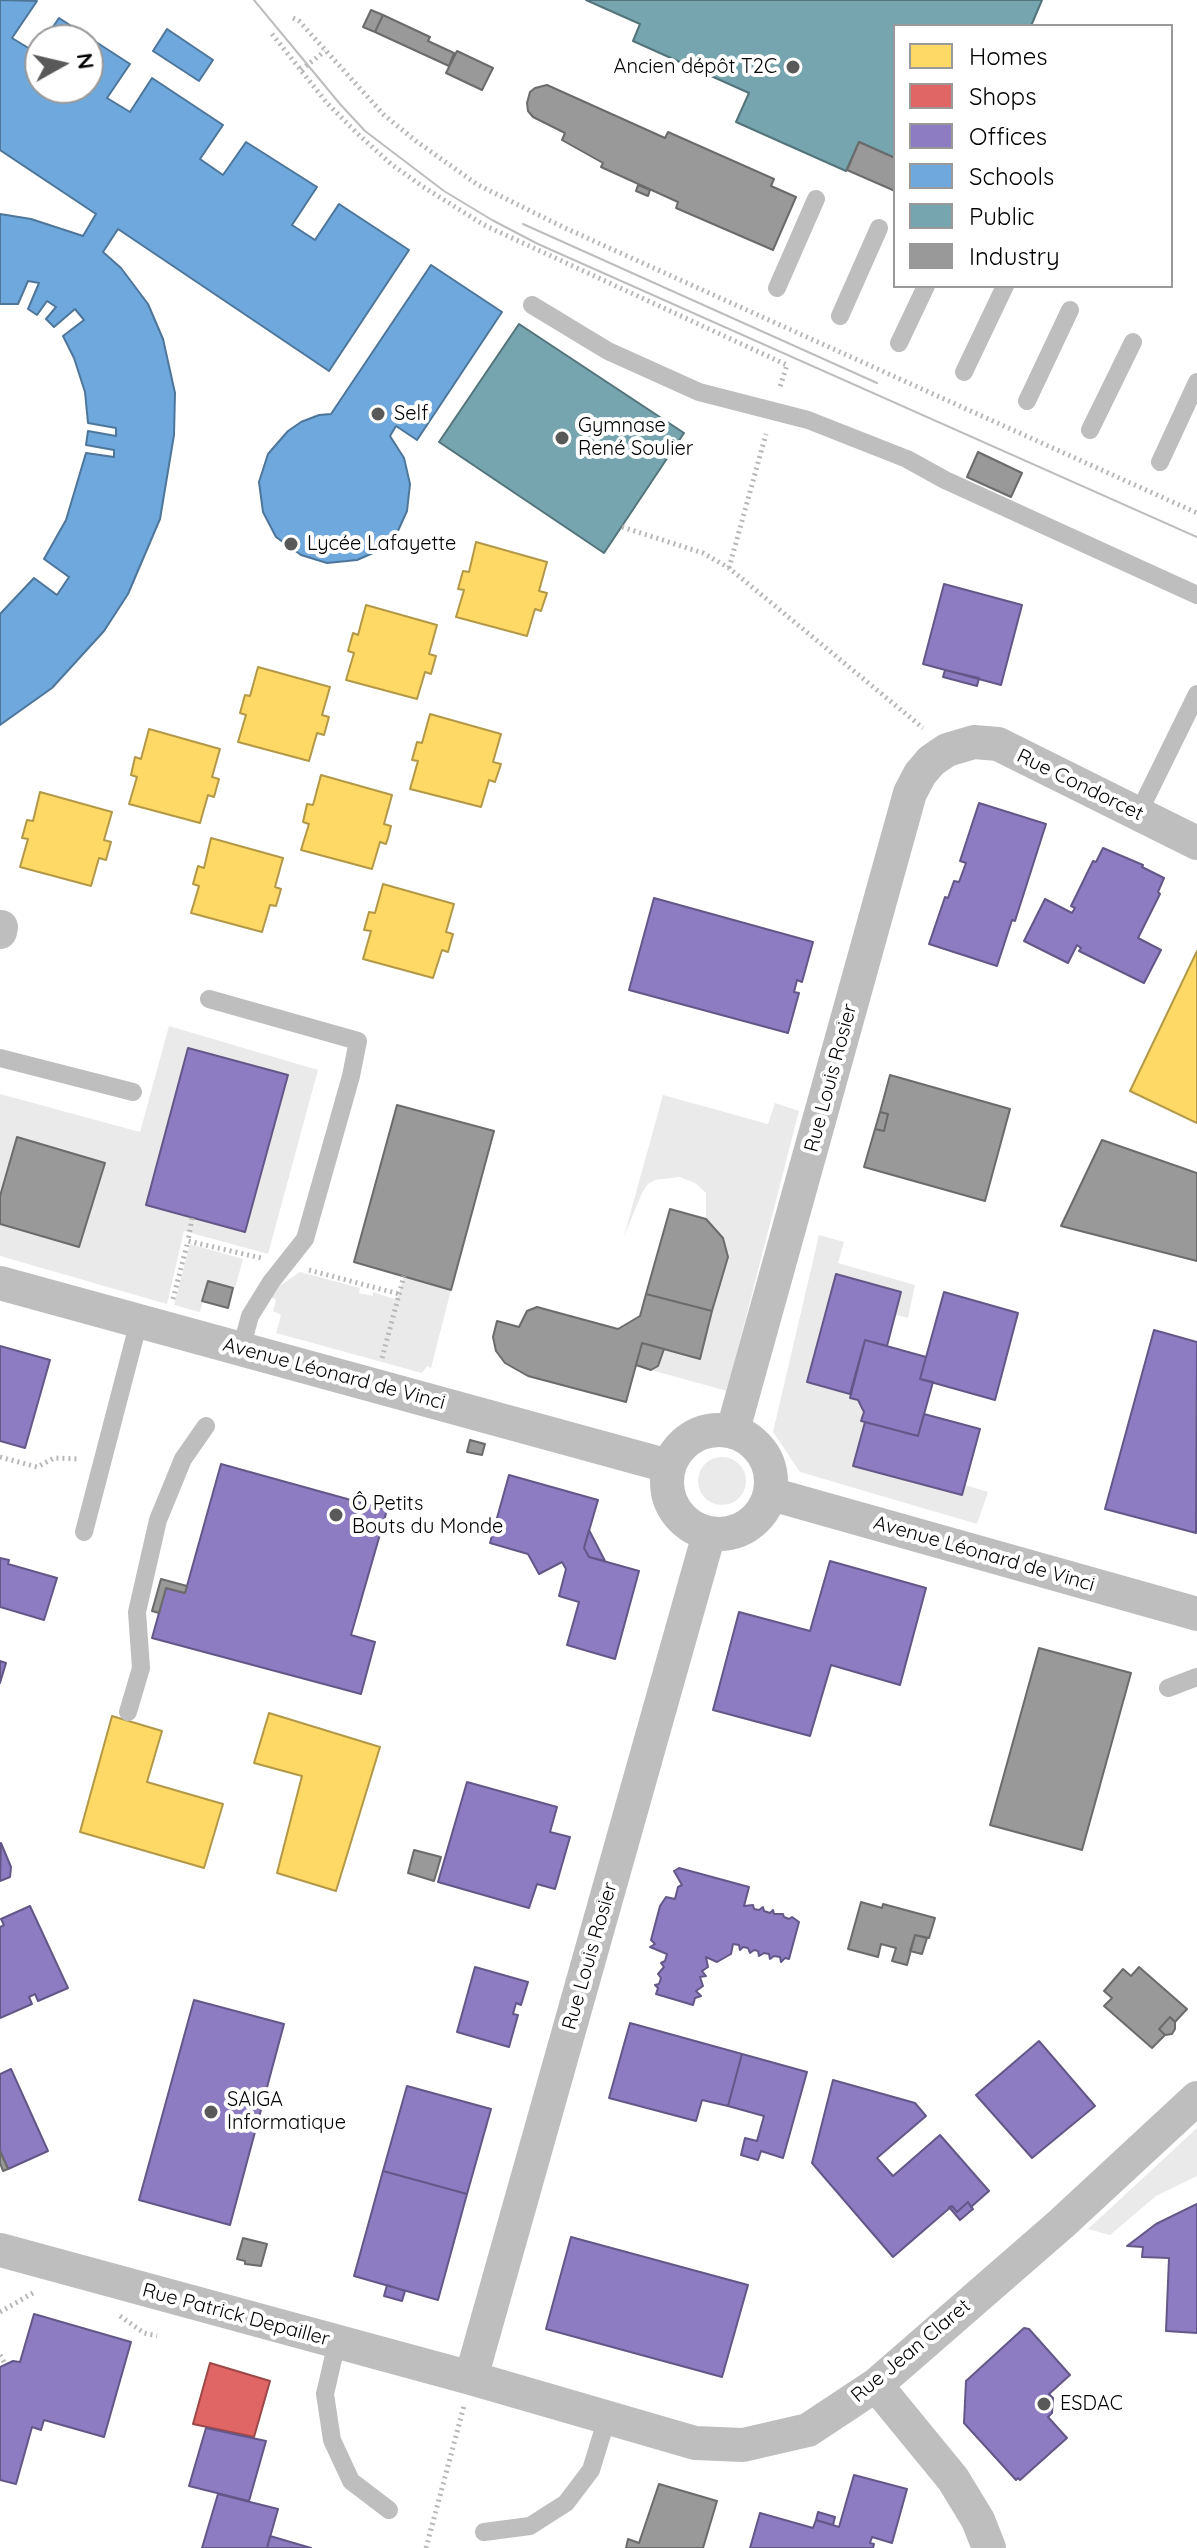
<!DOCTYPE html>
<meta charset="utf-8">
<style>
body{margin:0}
#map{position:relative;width:1197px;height:2548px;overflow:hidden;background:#fff;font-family:Quicksand,sans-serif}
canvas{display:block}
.legend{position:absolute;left:893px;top:24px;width:280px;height:264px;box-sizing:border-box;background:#fff;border:2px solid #999;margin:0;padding:10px 14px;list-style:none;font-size:24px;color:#000}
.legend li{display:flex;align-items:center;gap:16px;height:40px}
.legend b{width:40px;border:2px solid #999}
.north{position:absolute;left:24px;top:24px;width:80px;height:80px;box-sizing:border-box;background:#fff;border:2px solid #999;border-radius:50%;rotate:82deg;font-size:22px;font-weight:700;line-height:32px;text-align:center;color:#000}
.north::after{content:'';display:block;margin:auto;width:28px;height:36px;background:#595959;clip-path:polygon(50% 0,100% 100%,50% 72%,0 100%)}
</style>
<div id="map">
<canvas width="1197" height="2548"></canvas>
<ul class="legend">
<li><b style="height:22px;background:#ffd966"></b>Homes</li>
<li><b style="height:22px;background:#e06666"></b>Shops</li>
<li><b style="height:22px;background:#8e7cc3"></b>Offices</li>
<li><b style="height:22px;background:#6fa8dc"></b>Schools</li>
<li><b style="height:22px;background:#76a5af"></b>Public</li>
<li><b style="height:22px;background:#999"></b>Industry</li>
</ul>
<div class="north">N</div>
</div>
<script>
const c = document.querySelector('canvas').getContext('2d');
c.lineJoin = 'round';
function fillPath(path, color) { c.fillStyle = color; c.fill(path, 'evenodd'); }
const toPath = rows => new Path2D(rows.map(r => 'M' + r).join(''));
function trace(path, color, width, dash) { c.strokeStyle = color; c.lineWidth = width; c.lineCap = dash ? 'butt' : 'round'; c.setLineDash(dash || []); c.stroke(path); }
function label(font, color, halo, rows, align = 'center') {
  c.font = font + ' Quicksand,sans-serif'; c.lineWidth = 8; c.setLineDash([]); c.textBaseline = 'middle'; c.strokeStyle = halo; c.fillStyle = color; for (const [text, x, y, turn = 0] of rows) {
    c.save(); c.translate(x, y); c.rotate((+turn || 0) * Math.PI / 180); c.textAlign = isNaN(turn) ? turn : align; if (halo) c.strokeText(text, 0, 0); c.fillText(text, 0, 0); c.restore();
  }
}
fillPath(toPath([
 [169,1026,318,1070,268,1254,184,1231,167,1304,0,1256,0,1094,140,1132],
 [663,1095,768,1124,775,1103,799,1111,727,1391,651,1370,664,1349,700,1358,728,1257,723,1238,706,1219,706,1193,695,1183,680,1177,655,1180,648,1184,642,1193,624,1236],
 [819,1235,844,1242,838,1263,915,1285,908,1318,896,1315,901,1292,836,1275,807,1382,850,1394,850,1398,858,1400,864,1412,861,1421,865,1422,853,1466,962,1495,965,1485,988,1492,977,1524,800,1472,773,1432],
 [190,1244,243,1259,235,1288,208,1281,200,1312,174,1305],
 [300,1272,360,1288,359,1293,373,1296,373,1292,397,1300,404,1276,451,1290,431,1368,427,1366,422,1373,276,1333,281,1315,273,1311,276,1299,270,1298,275,1289],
 '698 1481a24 24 0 1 1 48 0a24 24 0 1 1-48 0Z',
 [1197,2128,1197,2176,1156,2196,1110,2235,1088,2229]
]), '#eaeaea');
const homes = toPath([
 [476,542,547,562,539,591,547,593,541,611,535,609,527,636,456,617,464,590,458,589,463,571,469,572,476,542],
 [366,605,437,625,429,654,436,656,431,674,425,672,417,699,346,680,354,653,348,651,353,633,358,635,366,605],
 [258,667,330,687,322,715,329,717,324,735,317,733,309,761,238,742,246,715,240,713,245,695,250,696,258,667],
 [430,714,501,734,493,762,501,764,495,782,489,780,481,807,410,789,418,761,412,760,417,742,422,743,430,714],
 [149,729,220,749,212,777,219,779,214,797,208,795,200,823,129,804,137,777,131,775,135,757,141,759,149,729],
 [321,775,392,795,384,824,391,826,388,838,386,844,380,842,372,869,301,850,309,824,303,822,307,804,313,805,321,775],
 [40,792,112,812,104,840,111,842,106,860,99,858,91,886,20,867,28,839,22,838,27,820,33,821,40,792],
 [211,838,283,858,275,887,281,889,276,906,270,905,262,932,191,913,199,886,193,884,196,873,198,866,204,868,211,838],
 [383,884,454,904,446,932,453,934,448,952,442,950,433,978,363,959,371,931,364,930,369,912,375,913,383,884],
 [1197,951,1197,1123,1130,1091,1197,951],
 [269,1713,380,1747,336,1891,277,1873,302,1776,254,1763,269,1713],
 [112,1716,162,1731,147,1782,223,1804,204,1868,80,1832,112,1716]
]);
fillPath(homes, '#ffd966');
trace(homes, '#b29847', 2);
const shops = toPath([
 [210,2363,270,2381,254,2437,193,2424,210,2363]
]);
fillPath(shops, '#e06666');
trace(shops, '#9d4747', 2);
const offices = toPath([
 [944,584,1022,605,1001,685,923,664,944,584],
 [945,670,979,678,977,686,943,677,945,670],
 [979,803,1046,824,1015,921,1012,920,997,966,929,944,945,897,948,898,954,881,959,882,966,863,960,861,979,803],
 [1103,848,1143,865,1142,867,1164,878,1158,892,1160,894,1138,938,1161,950,1144,983,1079,951,1081,948,1077,945,1068,963,1024,941,1045,899,1072,913,1075,908,1071,906,1093,861,1096,862,1103,848],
 [654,898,813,942,802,982,797,980,794,992,799,993,788,1033,629,990,654,898],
 [188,1048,288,1075,245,1232,146,1205,188,1048],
 [836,1274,901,1292,887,1346,865,1340,850,1394,807,1382,836,1274],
 [944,1292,1018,1313,995,1400,920,1379,944,1292],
 [1154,1330,1197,1342,1196,1533,1105,1509,1154,1330],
 [865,1340,926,1357,920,1379,933,1382,918,1436,861,1421,864,1412,858,1400,850,1398,865,1340],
 [0,1346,50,1360,25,1448,0,1441,0,1346],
 [924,1414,980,1429,962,1495,853,1466,865,1422,918,1436,924,1414],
 [221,1464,387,1510,351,1635,375,1642,361,1694,152,1638,166,1588,185,1593,221,1464],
 [509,1475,598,1500,584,1548,589,1557,639,1571,615,1659,567,1645,579,1602,559,1596,566,1569,562,1562,539,1574,528,1554,490,1543,509,1475],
 [589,1530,605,1561,589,1557,584,1548,589,1530],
 [0,1558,9,1560,8,1564,57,1578,44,1620,0,1607,0,1558],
 [830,1561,926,1588,900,1685,831,1665,810,1736,713,1710,739,1612,810,1631,830,1561],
 [0,1661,6,1663,0,1683,0,1661],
 [467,1782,557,1807,550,1832,570,1837,555,1889,537,1884,529,1908,438,1882,467,1782],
 [1,1843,11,1867,10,1877,0,1881,1,1843],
 [679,1868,749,1887,744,1906,753,1905,754,1909,759,1910,763,1907,764,1911,770,1913,773,1910,774,1914,783,1914,784,1917,789,1919,792,1917,799,1922,789,1959,785,1958,781,1962,780,1957,774,1956,770,1959,769,1954,764,1953,759,1956,758,1951,754,1950,750,1953,748,1948,743,1947,740,1950,739,1945,733,1944,731,1954,717,1962,706,1957,708,1967,702,1971,706,1976,700,1977,703,1986,696,1991,701,1996,695,1998,693,2005,656,1994,658,1988,655,1985,659,1984,661,1978,658,1974,664,1967,661,1963,665,1961,667,1954,650,1947,655,1944,651,1940,660,1906,666,1897,675,1899,678,1887,682,1885,674,1871,679,1868],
 [30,1906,68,1988,38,2001,35,1994,29,1997,32,2004,0,2018,0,1927,4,1925,1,1919,30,1906],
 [475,1967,528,1982,521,2005,516,2003,513,2014,518,2015,509,2047,457,2032,475,1967],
 [194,2000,284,2024,230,2225,139,2200,194,2000],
 [630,2023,742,2054,728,2106,702,2100,696,2121,609,2098,630,2023],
 [1039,2041,1095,2106,1032,2158,976,2095,1039,2041],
 [742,2054,807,2072,783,2158,761,2151,758,2160,741,2155,745,2138,757,2141,764,2116,728,2106,742,2054],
 [11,2069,48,2151,8,2169,0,2151,0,2074,11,2069],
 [833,2080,915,2103,926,2116,877,2158,893,2176,940,2135,989,2191,971,2207,968,2202,957,2212,952,2206,893,2257,812,2163,833,2080],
 [407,2086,491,2109,467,2194,383,2171,407,2086],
 [383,2171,467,2194,438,2300,354,2276,383,2171],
 [968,2202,973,2209,960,2220,949,2207,952,2206,957,2212,968,2202],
 [1197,2204,1197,2333,1166,2331,1169,2258,1142,2257,1143,2247,1127,2246,1156,2224,1197,2204],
 [571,2237,748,2285,722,2377,546,2329,571,2237],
 [387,2285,405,2291,402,2301,384,2296,387,2285],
 [34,2314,131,2342,104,2437,44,2420,41,2430,32,2427,16,2484,0,2480,0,2367,13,2361,20,2362,34,2314],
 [1024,2328,1029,2329,1070,2375,1049,2394,1053,2398,1052,2413,1048,2417,1067,2438,1020,2480,1018,2478,1016,2480,964,2423,966,2381,1024,2328],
 [206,2428,266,2441,249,2501,189,2486,206,2428],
 [854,2475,907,2489,892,2543,872,2537,870,2543,874,2544,873,2548,750,2548,760,2513,813,2528,816,2520,839,2527,854,2475],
 [218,2494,278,2509,267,2548,202,2548,218,2494],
 [818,2512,835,2517,833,2525,816,2520,818,2512],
 [270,2536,311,2548,267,2548,270,2536]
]);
fillPath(offices, '#8e7cc3');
trace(offices, '#635788', 2);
const schools = toPath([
 [0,0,37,1,12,38,35,52,40,45,40,88,88,88,88,40,44,40,59,18,130,64,107,98,130,112,152,78,223,125,200,159,223,175,246,142,317,187,292,225,315,240,339,204,409,250,329,371,118,229,103,252,121,268,148,304,163,339,175,393,174,435,160,519,128,594,104,631,52,688,0,725,0,614,34,578,57,595,69,577,44,559,66,520,86,453,114,457,114,450,86,445,88,431,116,436,116,428,88,423,85,392,74,358,63,336,84,320,75,309,54,327,46,319,56,307,47,301,37,315,28,309,39,283,28,281,18,304,0,304,0,214,31,219,83,236,96,214,0,150,0,0],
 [167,29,213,60,199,81,153,51,167,29],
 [431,265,502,312,417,440,396,426,390,436,404,458,410,484,407,511,397,533,373,553,357,560,327,563,301,555,276,537,263,512,259,482,268,454,288,431,301,422,319,415,331,414,431,265]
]);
fillPath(schools, '#6fa8dc');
trace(schools, '#4e769a', 2);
const public = toPath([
 [586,0,1042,0,1031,26,895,26,895,158,859,142,846,171,736,122,749,93,633,41,640,24,586,0],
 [519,324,684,433,604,553,439,442,519,324]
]);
fillPath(public, '#76a5af');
trace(public, '#53747a', 2);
const industry = toPath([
 [371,10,383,15,375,32,363,27,371,10],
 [383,15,430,37,428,41,454,53,449,66,375,32,383,15],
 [457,51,493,68,482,90,446,73,457,51],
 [547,85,665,138,668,132,774,179,771,186,796,197,773,250,676,208,678,202,601,167,603,163,562,140,565,133,533,117,528,111,527,103,530,92,535,88,547,85],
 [859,142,895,158,895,191,847,170,859,142],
 [638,185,650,190,648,196,636,191,638,185],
 [978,452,1022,473,1011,497,967,477,978,452],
 [890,1075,1010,1109,985,1201,864,1167,875,1129,884,1131,888,1114,880,1112,890,1075],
 [397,1105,494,1131,451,1290,354,1262,397,1105],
 [880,1112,888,1114,884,1131,875,1129,880,1112],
 [17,1137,105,1163,79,1247,0,1224,0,1196,17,1137],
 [1102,1140,1197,1173,1197,1261,1061,1226,1102,1140],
 [670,1209,706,1219,723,1238,728,1257,712,1311,646,1294,670,1209],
 [208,1281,233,1288,228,1308,202,1301,208,1281],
 [646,1294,712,1311,700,1359,642,1343,626,1402,528,1376,505,1363,496,1351,493,1337,497,1321,519,1327,527,1311,537,1307,618,1329,640,1316,646,1294],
 [642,1343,664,1349,658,1366,651,1370,636,1365,642,1343],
 [470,1440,485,1444,482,1455,467,1452,470,1440],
 [161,1579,187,1586,185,1593,166,1588,159,1613,152,1611,161,1579],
 [1039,1648,1131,1673,1082,1850,990,1825,1039,1648],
 [414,1850,441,1857,434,1881,408,1873,414,1850],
 [861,1902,882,1908,883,1904,935,1918,929,1938,915,1935,907,1965,892,1961,896,1948,881,1944,878,1957,848,1949,861,1902],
 [915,1935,927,1938,922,1954,910,1951,915,1935],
 [1139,1967,1187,2009,1175,2022,1170,2017,1159,2029,1165,2035,1152,2048,1104,2006,1112,1998,1104,1991,1123,1969,1131,1976,1139,1967],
 [1170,2017,1175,2022,1175,2029,1172,2034,1165,2035,1159,2029,1170,2017],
 [0,2151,8,2169,3,2171,0,2163,0,2151],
 [243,2238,267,2244,261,2266,245,2264,245,2261,237,2259,243,2238],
 [659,2484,717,2501,703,2548,626,2548,628,2539,639,2543,659,2484]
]);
fillPath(industry, '#999');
trace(industry, '#6b6b6b', 2);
trace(toPath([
 [293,18,299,21,384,115,416,141,478,185,565,228,1197,513],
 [272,34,327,103,358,134,391,164,422,186,484,225,787,365,779,390],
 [301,70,325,51],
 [622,527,703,553,729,568,923,728],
 [729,568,766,434],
 [192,1218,188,1241,261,1258],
 [309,1270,399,1294],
 [173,1299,188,1241],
 [382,1358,404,1276],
 [0,1457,37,1467,54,1458,79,1459],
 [0,2312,33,2293],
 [120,2316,144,2333,157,2336],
 [0,2355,5,2364],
 [426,2548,464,2406]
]), '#b8b8b8', 5, [2, 4]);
trace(toPath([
 [777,288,816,199],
 [532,305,608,351,699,392,808,420,907,459,945,480,1197,595],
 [840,316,879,228],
 [899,343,926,286],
 [964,372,1005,286],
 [1027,401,1070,310],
 [1090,430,1133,342],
 [1160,462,1197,382],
 [1138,814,1197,694],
 [209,999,358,1041,351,1076,305,1239,271,1282,250,1316,241,1349],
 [0,1058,133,1092],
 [84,1532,139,1321],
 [1168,1688,1197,1677],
 [128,1712,141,1668,137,1612,158,1520,183,1459,206,1426],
 [337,2342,325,2394,332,2440,351,2481,389,2510],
 [484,2532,530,2526,566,2503,591,2470,607,2418]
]), '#bebebe', 18);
trace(toPath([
 [0,932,1,927],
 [0,1283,668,1466],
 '667 1482a52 52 0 1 1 104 0a52 52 0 1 1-104 0Z',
 [733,1430,910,793,920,774,931,761,947,750,974,742,998,744,1197,843],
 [771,1494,1197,1614],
 [0,2250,471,2378,695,2443,743,2445,808,2430,876,2385,1061,2224,1197,2098],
 [471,2378,709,1534],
 [876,2385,953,2479,978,2520,989,2548]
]), '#bebebe', 34);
trace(toPath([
 [254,0,340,104,365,131,444,191,492,220,538,244,1197,537],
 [523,224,877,383]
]), '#bdbdbd', 2);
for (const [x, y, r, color] of [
 [793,67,8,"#595959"],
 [378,414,8,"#595959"],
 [562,438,8,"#595959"],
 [291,544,8,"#595959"],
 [336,1515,8,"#595959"],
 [211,2112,8,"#595959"],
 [1044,2404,8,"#595959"]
]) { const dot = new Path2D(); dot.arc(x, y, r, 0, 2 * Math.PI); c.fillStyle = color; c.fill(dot); trace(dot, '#fff', 3); }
label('20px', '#000', '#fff', [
 ["Ancien dépôt T2C",777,67,"right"],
 ["Self",394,414],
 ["Gymnase",578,426],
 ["René Soulier",578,449],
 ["Lycée Lafayette",307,544],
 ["Ô Petits",352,1504],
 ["Bouts du Monde",352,1527],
 ["SAIGA",227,2100],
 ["Informatique",227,2123],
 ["ESDAC",1060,2404]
], 'left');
label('20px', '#000', '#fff', [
 ["Rue Condorcet",1080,785,26],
 ["Rue Louis Rosier",831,1078,-75],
 ["Avenue Léonard de Vinci",334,1374,15],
 ["Avenue Léonard de Vinci",984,1554,16],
 ["Rue Louis Rosier",590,1956,-74],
 ["Rue Patrick Depailler",236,2315,15],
 ["Rue Jean Claret",911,2351,-40]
]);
</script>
